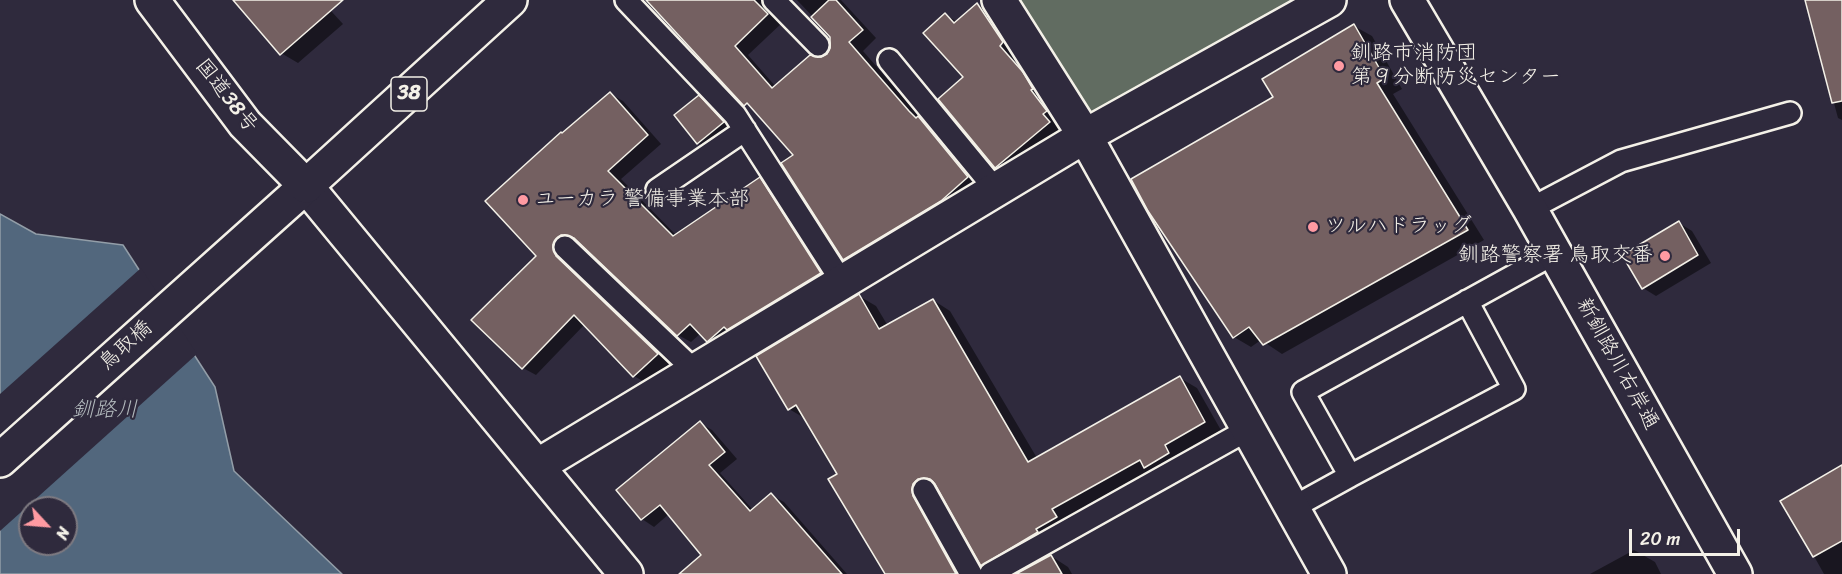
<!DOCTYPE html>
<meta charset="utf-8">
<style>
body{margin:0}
#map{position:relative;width:1842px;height:574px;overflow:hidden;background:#2f2a3d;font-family:Sriracha,sans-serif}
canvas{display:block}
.north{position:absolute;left:18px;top:496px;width:60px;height:60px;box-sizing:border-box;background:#2f2a3d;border:2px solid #7e7a81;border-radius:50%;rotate:116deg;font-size:16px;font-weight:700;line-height:24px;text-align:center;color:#f4f1e8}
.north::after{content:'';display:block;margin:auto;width:21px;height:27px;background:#ff9aa2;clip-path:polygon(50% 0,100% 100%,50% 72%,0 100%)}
.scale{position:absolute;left:1629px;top:529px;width:111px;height:27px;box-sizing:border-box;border:3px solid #f4f1e8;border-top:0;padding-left:8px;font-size:18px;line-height:21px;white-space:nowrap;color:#f4f1e8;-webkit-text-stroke:4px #2f2a3d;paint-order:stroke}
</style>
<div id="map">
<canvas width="1842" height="574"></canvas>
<div class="north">N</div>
<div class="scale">20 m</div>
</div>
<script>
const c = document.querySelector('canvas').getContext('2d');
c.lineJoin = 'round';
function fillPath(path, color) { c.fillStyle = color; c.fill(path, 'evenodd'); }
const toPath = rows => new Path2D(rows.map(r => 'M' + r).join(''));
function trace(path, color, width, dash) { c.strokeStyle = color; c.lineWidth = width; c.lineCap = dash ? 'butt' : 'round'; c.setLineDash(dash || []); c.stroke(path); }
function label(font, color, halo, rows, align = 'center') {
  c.font = font + ' Sriracha,"Klee One",sans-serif'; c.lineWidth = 4.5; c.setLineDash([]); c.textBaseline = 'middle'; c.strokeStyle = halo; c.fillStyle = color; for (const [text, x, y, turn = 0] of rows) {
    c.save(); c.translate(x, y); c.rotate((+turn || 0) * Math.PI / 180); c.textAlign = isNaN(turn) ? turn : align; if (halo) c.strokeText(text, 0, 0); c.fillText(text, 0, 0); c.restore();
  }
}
fillPath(toPath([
 [1016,0,1312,0,1089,122]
]), '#616c61');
const water = toPath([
 [0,214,36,234,123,245,215,387,234,471,342,574,0,574,0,214],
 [30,508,66,508,66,544,30,544,30,508]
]);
fillPath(water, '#52677d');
trace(water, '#939ea8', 1.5);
fillPath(toPath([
 [141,268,197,354,0,531,0,394]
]), '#2f2a3d');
fillPath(toPath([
 [235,0,321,0,343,24,298,63,281,53],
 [649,0,781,0,783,22,748,55,776,87,828,56,832,43,831,36,797,0,841,0,876,38,863,51,922,119,933,126,982,185,858,267,844,259,795,155],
 [1806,0,1842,0,1842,120,1838,118],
 [977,4,994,14,1066,132,1012,177,996,167,945,15,958,22],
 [1354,26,1372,36,1402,89,1393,94,1484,240,1282,354,1261,340,1251,347,1234,337,1275,98],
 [610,94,623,101,661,144,621,179,676,235,760,179,773,186,833,281,721,348,701,333,691,342,678,335,580,242,570,245,671,362,648,384,634,376,585,324,536,375,523,368,473,320,538,256,563,135],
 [699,97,730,126,704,147,698,143],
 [1679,223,1692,231,1711,263,1656,296,1643,288],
 [859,296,876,306,888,326,933,300,950,311,1037,458,1180,378,1197,388,1222,432,998,574,982,564,939,488,935,489,969,574,886,574,839,474,806,419,789,409],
 [700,423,712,430,737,459,720,473,753,510,771,495,784,502,847,574,696,574,703,555,669,514,654,527,642,519],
 [1842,466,1842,574,1824,574,1783,501],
 [1634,550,1655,562,1661,574,1590,574],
 [1051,556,1068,567,1072,574,1019,574]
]), '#0007');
const building = toPath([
 [233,0,343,0,280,55,233,0],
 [646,0,754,0,768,14,735,46,772,88,810,55,821,57,827,54,830,48,830,37,811,17,829,0,836,0,863,30,849,42,909,111,916,118,918,116,968,177,941,201,843,260,781,163,793,155,747,103,744,106,646,0],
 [1805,0,1842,0,1842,101,1832,103,1805,0],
 [977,3,1003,42,1000,46,1023,72,1033,89,1031,90,1047,111,1043,114,1050,122,995,168,938,99,963,77,923,33,945,13,954,23,977,3],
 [1354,24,1385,78,1377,83,1468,230,1263,345,1249,327,1233,338,1148,211,1131,179,1273,97,1262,79,1354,24],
 [610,92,648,135,608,171,673,236,760,177,821,273,727,330,724,327,707,342,690,324,677,336,574,238,561,235,553,245,556,256,658,354,633,377,574,315,522,369,471,320,536,256,485,201,561,132,562,133,610,92],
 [699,95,724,122,697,144,674,115,699,95],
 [1679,221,1698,255,1642,289,1622,255,1679,221],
 [859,294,879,329,933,299,1028,462,1180,376,1205,422,1165,445,1169,453,1144,468,1140,460,1052,509,1057,517,1036,529,1038,532,981,566,935,484,930,479,918,479,913,484,913,496,956,574,885,574,828,479,837,474,796,405,788,410,756,356,859,294],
 [700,421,725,452,709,465,750,511,771,493,842,574,679,574,701,555,660,505,641,520,616,490,700,421],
 [1842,465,1842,541,1813,557,1780,501,1842,465],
 [1051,555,1062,574,1016,574,1051,555]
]);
fillPath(building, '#746061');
trace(building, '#f4f1e8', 1.5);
const lane = toPath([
 [626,0,735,115,842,282],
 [774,0,818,45],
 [889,60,996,190],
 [657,190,745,130],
 [1530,209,1621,161,1790,113],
 [565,247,695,371],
 [1350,476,1514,389,1467,301],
 [924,490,971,574],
 [1292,508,1350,476,1303,392,1555,253],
 [990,574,1249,429]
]);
const street = toPath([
 [999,0,1085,136,1329,574],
 [306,186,626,574],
 [539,465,1085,136,1329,0]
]);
const secondary = toPath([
 [1407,0,1530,209,1735,574],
 [0,460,306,186]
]);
const highway = toPath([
 [152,0,245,124,306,186,510,0]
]);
trace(lane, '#f4f1e8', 26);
trace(street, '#f4f1e8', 38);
trace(secondary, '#f4f1e8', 38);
trace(highway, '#f4f1e8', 38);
trace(lane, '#2f2a3d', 21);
trace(street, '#2f2a3d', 33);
trace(secondary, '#2f2a3d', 33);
trace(highway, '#2f2a3d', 33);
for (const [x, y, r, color] of [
 [1339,66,6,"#ff9aa2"],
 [523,200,6,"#ff9aa2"],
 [1313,227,6,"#ff9aa2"],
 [1665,256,6,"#ff9aa2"]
]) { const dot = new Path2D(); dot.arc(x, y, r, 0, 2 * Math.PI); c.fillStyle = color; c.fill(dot); trace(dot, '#2f2a3d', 2); }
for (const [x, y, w] of [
 [409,94,36]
]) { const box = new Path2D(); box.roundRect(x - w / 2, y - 17, w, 34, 4.5); c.fillStyle = '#2f2a3d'; c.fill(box); trace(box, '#f4f1e8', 1.5); }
label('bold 20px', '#f4f1e8', null, [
 ["38",409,94]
]);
label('21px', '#f4f1e8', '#2f2a3d', [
 ["釧路市消防団",1351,54],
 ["第９分断防災センター",1351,78],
 ["ユーカラ 警備事業本部",535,200],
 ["ツルハドラッグ",1325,227],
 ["釧路警察署 鳥取交番",1653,256,"right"]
], 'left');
label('21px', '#f4f1e8', '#2f2a3d', [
 ["国道38号",226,96,52],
 ["鳥取橋",126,346,-42],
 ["新釧路川右岸通",1617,364,61]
]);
label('italic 22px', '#b3babd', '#2f2a3d', [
 ["釧路川",105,410]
]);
</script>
